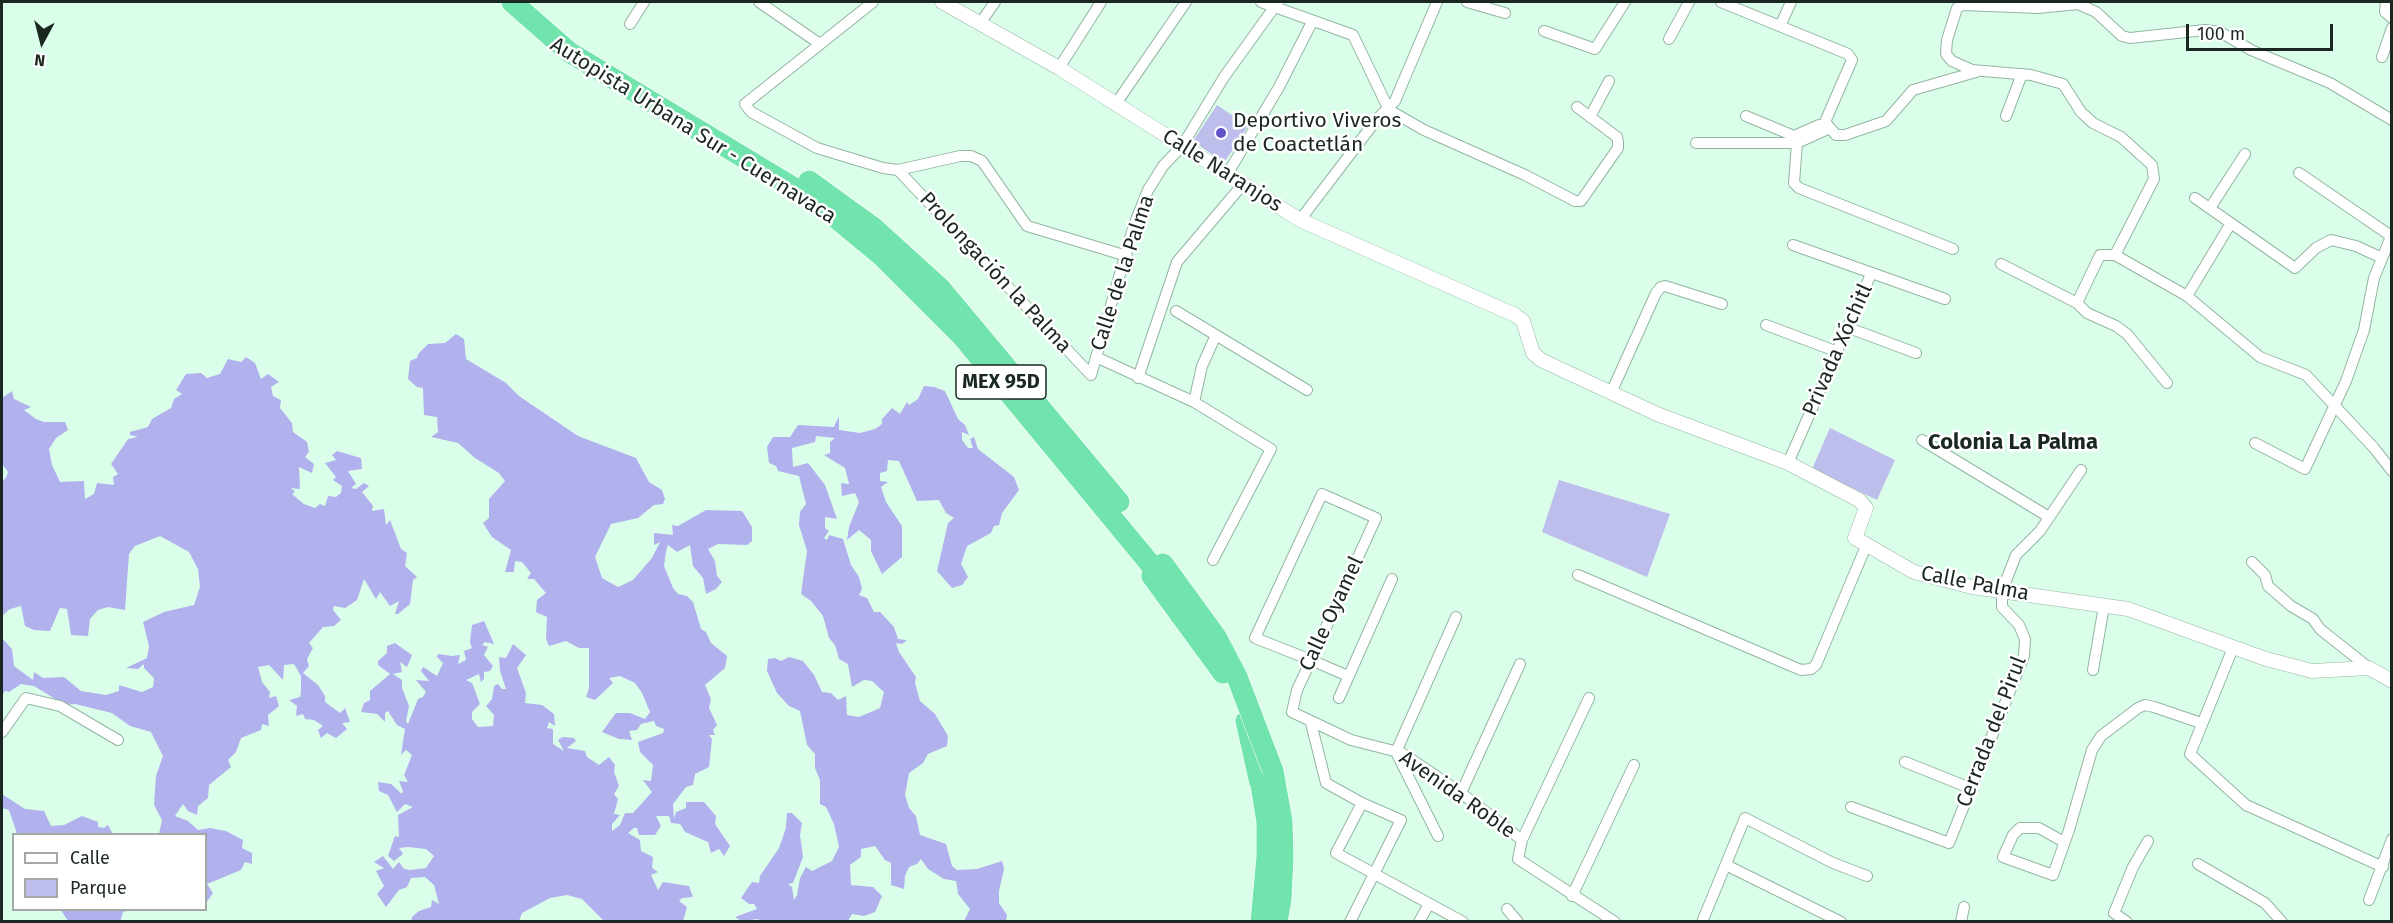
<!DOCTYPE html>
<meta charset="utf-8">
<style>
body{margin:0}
#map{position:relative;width:2393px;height:923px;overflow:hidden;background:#dbfeea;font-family:"Fira Sans",sans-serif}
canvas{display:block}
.frame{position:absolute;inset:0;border:3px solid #1b2821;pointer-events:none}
.legend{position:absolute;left:12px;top:833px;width:195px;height:78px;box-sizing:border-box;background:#fff;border:2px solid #a4a9a6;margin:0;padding:8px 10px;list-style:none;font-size:18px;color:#1b2821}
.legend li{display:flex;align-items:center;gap:12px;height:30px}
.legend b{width:30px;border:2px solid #a4a9a6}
.north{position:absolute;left:12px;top:12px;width:60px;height:60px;-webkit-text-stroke:4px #fff;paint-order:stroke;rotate:187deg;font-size:16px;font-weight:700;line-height:24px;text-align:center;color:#1b2821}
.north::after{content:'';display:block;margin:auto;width:21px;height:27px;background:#1b2821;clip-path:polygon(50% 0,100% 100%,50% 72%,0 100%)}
.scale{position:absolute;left:2186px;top:24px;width:147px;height:27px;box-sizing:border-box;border:3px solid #1b2821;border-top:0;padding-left:8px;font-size:18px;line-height:21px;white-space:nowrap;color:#1b2821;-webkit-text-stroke:4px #fff;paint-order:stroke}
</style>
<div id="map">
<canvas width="2393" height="923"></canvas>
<div class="frame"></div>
<ul class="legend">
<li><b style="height:8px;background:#fff"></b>Calle</li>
<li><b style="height:16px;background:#bdbeeb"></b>Parque</li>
</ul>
<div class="north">N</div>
<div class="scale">100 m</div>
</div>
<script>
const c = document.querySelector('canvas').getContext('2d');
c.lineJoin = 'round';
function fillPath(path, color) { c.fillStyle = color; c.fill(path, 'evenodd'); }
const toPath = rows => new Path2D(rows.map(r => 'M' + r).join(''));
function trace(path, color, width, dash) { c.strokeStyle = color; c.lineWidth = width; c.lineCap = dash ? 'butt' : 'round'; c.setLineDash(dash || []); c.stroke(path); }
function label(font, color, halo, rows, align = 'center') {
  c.font = font + ' "Fira Sans",sans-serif'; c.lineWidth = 5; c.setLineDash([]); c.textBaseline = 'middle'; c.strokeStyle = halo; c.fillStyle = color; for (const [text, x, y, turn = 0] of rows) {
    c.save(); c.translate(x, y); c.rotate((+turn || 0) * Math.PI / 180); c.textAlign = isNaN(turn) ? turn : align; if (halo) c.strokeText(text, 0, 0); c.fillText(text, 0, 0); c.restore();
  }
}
fillPath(toPath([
 [1217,105,1248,126,1224,163,1193,141],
 [1830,428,1895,460,1877,500,1812,469],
 [1559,480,1670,514,1647,577,1542,532]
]), '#bdbeeb');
fillPath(toPath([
 [456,334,464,339,466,359,506,383,519,396,578,436,636,458,649,482,662,490,665,499,663,504,654,505,638,518,611,524,595,557,602,578,618,587,633,580,652,558,660,542,654,545,654,533,673,535,672,525,678,526,706,510,742,511,752,527,752,541,747,545,718,544,708,549,715,561,717,576,722,582,716,589,706,594,703,578,693,566,690,545,677,552,668,545,666,551,664,566,673,588,678,594,687,596,693,602,701,629,706,632,711,643,727,656,725,668,705,685,711,699,709,708,717,725,713,730,715,735,709,735,712,739,709,767,695,774,693,785,686,787,673,804,674,819,676,812,686,808,686,802,704,802,716,816,715,824,730,846,724,856,719,849,711,853,708,842,685,832,680,824,671,823,669,816,656,816,661,826,655,835,639,835,637,828,634,828,628,833,640,840,641,851,653,857,652,868,658,872,651,875,658,890,663,882,689,886,693,897,682,898,679,901,687,907,683,921,604,921,582,899,567,895,550,898,522,913,519,921,411,921,412,917,419,911,431,907,432,900,439,904,434,885,425,877,411,878,407,887,399,890,386,907,377,894,384,886,376,871,384,868,374,862,383,856,393,869,399,862,404,869,410,870,426,868,434,856,426,849,408,847,399,848,403,854,394,861,388,856,395,836,399,837,398,815,413,807,405,804,397,812,388,795,379,791,378,782,391,784,402,794,403,791,399,781,408,782,404,775,412,755,406,750,401,755,405,729,397,725,388,711,385,713,385,722,377,714,361,712,364,703,370,700,370,691,390,674,378,665,378,661,387,653,387,646,395,643,412,655,407,667,400,662,402,672,393,674,402,680,402,688,409,706,406,721,408,724,418,699,423,697,426,692,416,680,429,681,421,671,423,667,437,676,443,663,437,657,438,654,452,656,460,655,458,664,466,660,464,651,472,648,470,642,472,625,484,621,494,644,485,642,482,645,488,647,484,655,493,666,490,671,484,672,484,679,481,682,479,674,466,680,472,683,480,704,472,712,472,719,478,727,493,726,494,715,486,706,492,699,494,686,498,684,502,689,506,689,500,671,499,657,506,658,513,644,526,655,517,668,526,693,525,703,542,705,554,714,555,726,549,722,547,728,553,729,553,744,564,751,558,740,563,737,574,738,576,741,567,748,585,751,587,757,599,765,609,757,615,765,614,772,619,786,614,794,618,799,614,814,620,815,612,824,612,831,620,825,625,813,633,813,652,792,643,780,651,781,653,765,640,752,638,742,663,733,664,729,656,726,654,721,641,724,637,730,629,731,632,740,619,739,602,732,616,713,630,713,645,719,650,712,642,693,635,683,620,676,609,678,613,683,595,700,586,697,589,688,589,648,579,648,566,641,549,646,546,639,547,617,536,612,537,600,546,593,534,579,527,579,531,573,522,562,515,561,514,572,505,572,511,550,492,537,483,523,489,518,489,499,505,481,499,473,475,458,458,443,431,437,438,432,437,417,424,415,423,388,417,387,408,379,410,361,417,358,418,354,428,344,445,343],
 [246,357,255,363,261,379,268,374,279,382,271,387,273,396,281,400,280,408,292,423,293,432,307,442,309,452,305,457,314,464,312,473,299,467,300,489,291,488,295,492,292,494,304,504,315,508,320,504,325,506,328,496,336,497,341,493,342,486,333,480,336,477,325,463,336,460,332,455,337,451,361,458,362,469,348,471,356,484,351,488,356,489,364,483,369,486,362,492,373,506,372,511,384,509,386,525,390,520,401,549,407,553,405,566,417,577,413,580,410,604,398,614,395,614,399,601,390,606,380,592,376,599,364,579,357,600,345,608,334,606,333,610,341,620,334,626,323,627,309,643,313,648,307,659,309,666,303,673,318,685,325,696,325,702,340,713,345,708,350,722,342,723,347,729,336,738,327,733,321,738,318,730,323,726,314,720,305,719,303,714,296,716,297,706,289,700,300,697,301,692,301,676,294,664,284,665,283,680,269,665,258,667,262,682,270,692,269,698,276,696,279,706,268,715,269,726,262,724,261,730,241,738,236,752,228,760,231,767,209,785,208,798,198,806,197,815,188,811,183,804,175,816,188,821,198,830,210,828,226,831,243,840,242,848,252,853,252,864,245,862,241,870,207,884,213,893,206,903,206,834,159,834,162,820,154,805,156,776,163,756,151,732,130,726,112,713,75,704,65,705,34,686,21,684,9,692,5,691,2,696,2,638,12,649,14,666,33,680,34,672,43,678,64,677,81,691,106,695,119,691,119,685,142,692,153,687,154,678,144,668,144,664,138,669,126,668,147,658,149,646,143,622,164,612,194,605,200,587,198,569,189,552,160,536,135,546,129,554,125,610,108,607,98,610,90,619,88,636,71,635,67,609,60,608,50,631,34,630,25,626,21,606,10,609,3,615,2,621,2,481,6,478,8,472,2,464,2,398,12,391,14,399,31,407,24,410,36,419,44,422,65,422,68,430,56,438,49,449,52,465,60,482,84,481,85,499,94,494,97,483,114,485,113,477,118,474,111,464,128,439,138,437,130,435,130,432,148,427,152,419,171,408,174,399,182,394,176,390,186,374,201,373,207,378,220,374,228,359,241,362],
 [924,386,934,387,945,391,958,419,965,425,969,435,962,432,962,440,968,448,973,448,970,439,974,437,978,449,1014,477,1019,490,1002,513,999,525,994,526,991,533,967,546,961,564,968,577,962,585,952,588,937,571,948,523,954,518,946,513,939,500,917,501,899,461,888,460,887,471,880,473,880,481,888,482,881,487,886,502,902,526,902,557,882,574,871,551,871,540,859,530,847,540,849,527,859,502,855,493,842,496,841,483,849,484,845,468,824,455,830,453,830,442,835,438,816,436,815,442,792,448,793,467,808,463,825,485,837,519,825,517,825,528,829,531,824,538,827,540,829,535,843,539,851,565,859,577,862,589,859,595,867,598,874,612,880,612,894,627,898,639,907,640,902,644,896,643,899,652,916,677,915,683,920,701,935,714,948,736,947,746,928,754,923,763,909,773,905,795,909,808,916,816,920,835,946,844,952,866,957,870,977,869,1002,861,1004,869,999,891,999,903,1007,915,1006,921,964,921,970,909,958,894,956,881,944,879,928,869,921,859,917,864,909,867,905,876,904,889,891,885,891,863,885,860,875,846,861,849,861,857,850,865,851,885,873,887,882,896,875,912,864,916,852,914,848,921,762,922,758,919,741,921,735,917,757,909,754,904,749,904,741,898,752,882,759,883,760,876,779,848,786,828,787,813,792,813,802,823,800,835,803,857,793,883,788,884,792,887,794,900,797,895,800,878,806,867,812,871,832,861,839,847,834,824,826,807,820,804,820,780,815,768,815,754,807,745,800,711,789,706,777,693,767,671,768,659,775,658,781,661,789,657,803,661,814,675,822,692,831,693,838,700,846,696,847,715,859,717,880,708,884,692,872,681,864,680,852,687,848,664,839,659,835,645,829,638,823,616,811,601,801,594,807,551,799,525,800,512,806,504,799,476,778,471,776,466,769,463,767,447,773,437,790,437,798,425,834,427,839,416,839,430,860,433,875,429,882,424,882,419,892,408,900,414,907,402,909,405,918,399],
 [2,794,25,809,44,811,51,826,64,825,82,816,98,822,98,827,104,828,108,825,113,834,17,834,9,810,2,808],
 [61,910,131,910,123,912,120,922,68,921]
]), '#b0b1ed');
const minor = toPath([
 [759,2,820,44],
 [873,2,745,104,751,112,817,148,883,168,898,170,960,156,971,156,982,161,1027,226,1127,256],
 [1261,2,1353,35,1389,110,1424,130,1525,175,1575,201,1581,201,1618,148,1618,142,1617,137,1577,107],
 [1467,2,1505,13],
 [1721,2,1848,54,1852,60,1825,122,1836,135,1845,135,1886,121,1913,90,1976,72],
 [2386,2,2385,12,2392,18],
 [981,22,995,2],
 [630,24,644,2],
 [1780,26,1791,2],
 [1544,31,1595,49,1625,2],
 [1669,39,1689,2],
 [2382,57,2392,28],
 [1059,68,1101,2],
 [1115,105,1186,2],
 [1746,116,1794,136,1819,125],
 [2006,116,2022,74],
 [1590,117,1609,81],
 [1828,129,1797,143,1794,183,1799,188,1953,249],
 [1696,143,1797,143],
 [898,170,1091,375],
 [1228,173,1279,87,1312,22],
 [2299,173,2391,236],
 [2195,198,2295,268,2316,248,2331,240,2356,246,2382,258],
 [2210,208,2245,154],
 [1300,220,1377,119,1395,101,1437,2],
 [1793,245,1945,299],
 [2115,255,2154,179,2152,165,2121,137,2093,123,2081,112,2063,84,2031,75,1972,70,1952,61,1946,54,1947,40,1957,8,1963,5,2038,8,2078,4,2096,12,2122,36,2130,38,2205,30,2220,32,2251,50,2330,83,2392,120],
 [2001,264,2077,303,2087,313,2116,326,2127,334,2167,383],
 [2187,296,2231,223],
 [2077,303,2100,255,2115,255,2187,296,2260,357,2306,375,2374,448,2392,471],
 [1176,311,1307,390],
 [1766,325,1838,352],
 [1849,328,1916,353],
 [1096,357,1194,402,1271,449,1213,560],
 [1091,375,1134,225,1148,190,1163,166,1182,146,1224,77,1278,2],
 [1138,378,1177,262,1244,183],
 [1611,393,1656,293,1661,287,1665,286,1722,304],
 [1194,402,1202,366,1216,335],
 [1922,440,2049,517],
 [2255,443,2305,469,2346,381,2364,330,2374,278,2392,234],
 [1788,463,1871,274],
 [2252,562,2265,575,2268,586,2291,606,2313,619,2320,629,2369,668],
 [1578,575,1801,670,1811,669,1816,665,1866,546],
 [2233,648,2190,754,2246,805,2383,867],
 [2093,670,2104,606],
 [1348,676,1311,660,1255,638,1322,494,1376,518,1311,660,1297,690,1292,712,1351,740,1402,753,1461,793,1522,840],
 [1339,698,1392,579],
 [1589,698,1522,840,1518,859,1615,922],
 [1311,723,1326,783,1362,803,1401,820,1350,922],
 [2,732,26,698,60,706,118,740],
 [1905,762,1970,788],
 [1461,793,1520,664],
 [1362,803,1336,853,1463,922],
 [1851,807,1949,843,2024,656,2025,639,2019,625,2002,607,2002,591,2016,555,2040,531,2081,470],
 [1438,836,1396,752,1456,617],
 [2064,842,2039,828,2020,828,2013,835,2003,857,2053,875,2069,830,2092,750,2101,736,2138,708,2145,705,2154,707,2201,723],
 [2198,864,2265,903,2282,922],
 [1726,865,1841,922],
 [1572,896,1634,765],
 [2369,900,2392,839],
 [1507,909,1518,922],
 [1419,922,1429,904],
 [1702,922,1745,818,1833,863,1867,876],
 [1961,922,1964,907],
 [2127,922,2114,913,2133,867,2148,841]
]);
const tertiary = toPath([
 [942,2,1059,68,1300,220,1515,315,1523,321,1533,353,1541,360,1657,414,1788,463,1859,500,1866,508,1855,538,1914,572,1972,587,2128,609,2266,659,2312,671,2369,668,2392,681]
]);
const motorway = toPath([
 [512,2,569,52,814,200,883,257,962,336,1170,588],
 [809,181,874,228,940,288,1119,502],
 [1246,721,1264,801]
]);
trace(minor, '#93b5a2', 12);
trace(tertiary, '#93b5a2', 15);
trace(motorway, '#fff', 22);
trace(minor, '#fff', 10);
trace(tertiary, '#fff', 14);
trace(motorway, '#71e3ac', 21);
const motorwayBridge = toPath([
 [1163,564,1216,637,1237,677,1273,771,1282,821,1283,857,1281,899,1277,922],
 [1152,576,1223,673],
 [1261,922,1267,857,1267,822,1261,784]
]);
trace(motorwayBridge, '#fff', 22, []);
trace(motorwayBridge, '#71e3ac', 21);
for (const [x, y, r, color] of [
 [1221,133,6,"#6152ca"]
]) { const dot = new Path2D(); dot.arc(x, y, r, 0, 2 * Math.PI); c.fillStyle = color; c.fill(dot); trace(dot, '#fff', 2); }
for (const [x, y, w] of [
 [1001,382,90]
]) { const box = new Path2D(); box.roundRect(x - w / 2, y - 17, w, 34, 4.5); c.fillStyle = '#fff'; c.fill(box); trace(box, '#1b2821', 1.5); }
label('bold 20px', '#1b2821', null, [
 ["MEX 95D",1001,382]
]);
label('21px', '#1b2821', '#fff', [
 ["Deportivo Viveros",1233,121],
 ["de Coactetlán",1233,145]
], 'left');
label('21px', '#1b2821', '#fff', [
 ["Autopista Urbana Sur - Cuernavaca",693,131,32],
 ["Calle Naranjos",1222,171,32],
 ["Prolongación la Palma",995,273,47],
 ["Calle de la Palma",1123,273,-72],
 ["Privada Xóchitl",1838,350,-66],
 ["Calle Palma",1975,584,11],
 ["Calle Oyamel",1332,614,-65],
 ["Cerrada del Pirul",1992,732,-69],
 ["Avenida Roble",1457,795,35]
]);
label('bold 22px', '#1b2821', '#fff', [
 ["Colonia La Palma",2013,443]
]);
</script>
